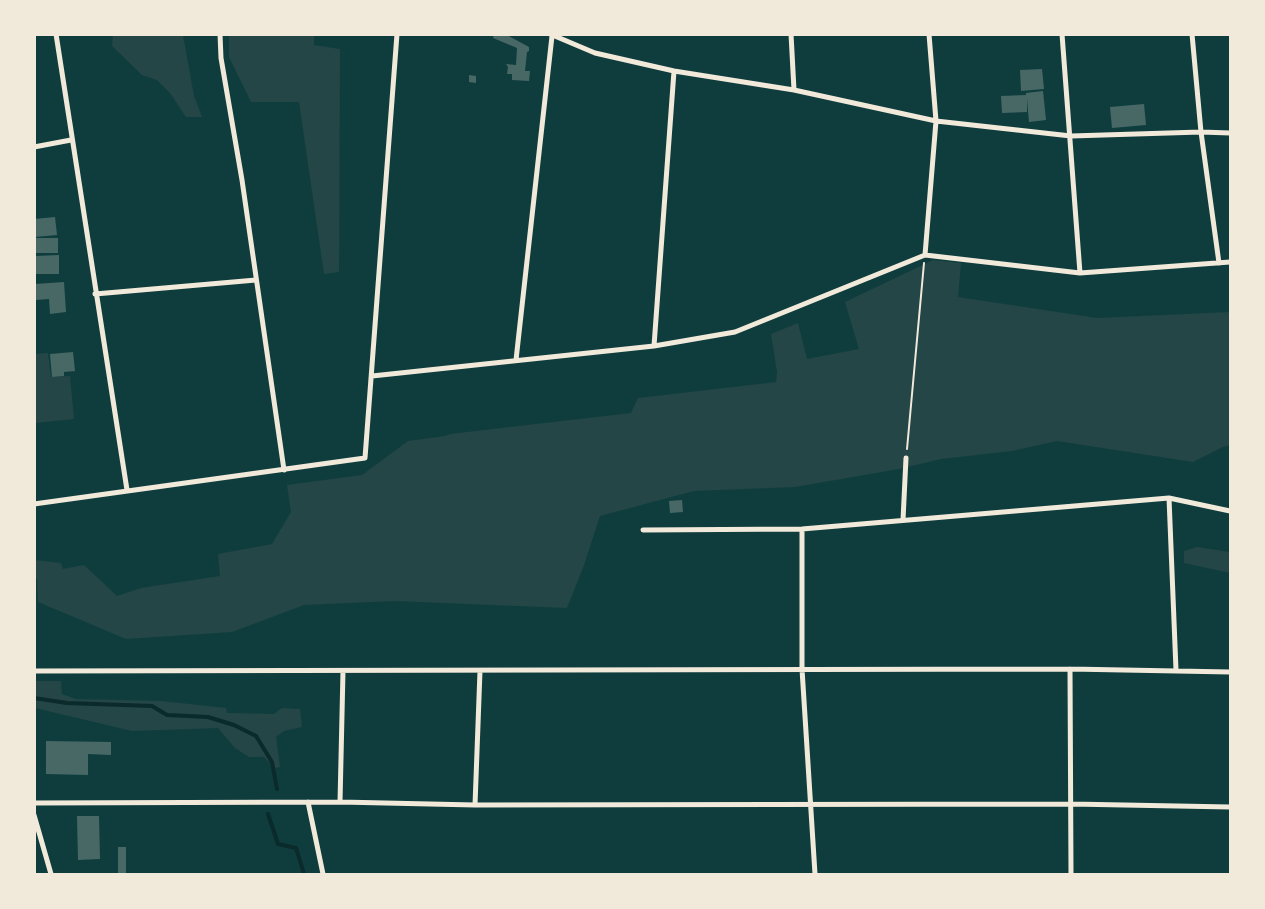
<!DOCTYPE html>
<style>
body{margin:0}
#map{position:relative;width:1265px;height:909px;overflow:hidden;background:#0f3d3e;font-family:"Varela Round",sans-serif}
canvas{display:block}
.frame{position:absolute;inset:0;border:36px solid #f1e9da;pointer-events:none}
</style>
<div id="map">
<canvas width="1265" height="909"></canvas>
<div class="frame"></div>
</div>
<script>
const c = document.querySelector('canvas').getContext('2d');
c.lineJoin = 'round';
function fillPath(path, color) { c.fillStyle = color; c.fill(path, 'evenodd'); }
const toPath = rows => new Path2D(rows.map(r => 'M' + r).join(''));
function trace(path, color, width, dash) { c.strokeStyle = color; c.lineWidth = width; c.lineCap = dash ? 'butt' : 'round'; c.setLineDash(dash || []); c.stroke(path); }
fillPath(toPath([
 [113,35,183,35,194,96,202,117,186,117,170,93,157,80,142,75,112,46],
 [229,35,314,35,314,45,340,49,339,272,324,274,299,102,251,102,229,57],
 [933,260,961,263,958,297,1097,318,1230,312,1230,445,1223,447,1193,462,1057,441,1012,451,941,459,899,469,795,487,694,491,600,516,583,568,567,608,394,601,304,605,232,632,126,639,38,602,37,579,35,578,35,560,61,563,63,569,84,565,117,596,141,588,220,576,218,554,272,544,291,512,287,485,362,475,408,441,445,436,450,434,631,413,638,398,776,382,777,372,771,334,798,323,807,359,859,349,845,302],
 [48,353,51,377,70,376,74,419,35,423,35,354],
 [1197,547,1230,552,1230,573,1184,563,1184,551],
 [35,681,61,681,62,694,76,699,161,701,226,708,227,713,274,714,282,708,300,709,302,727,284,731,276,737,280,767,272,769,270,763,264,757,249,757,235,748,218,728,132,731,35,708]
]), '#244646');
trace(toPath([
 [34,698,67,703,152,706,167,715,208,717,234,725,256,736,272,762,277,789],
 [268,814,278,844,296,848,304,874]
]), '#0a2a2b', 4);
fillPath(toPath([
 [494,34,505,34,529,47,529,51,527,52,525,71,530,71,529,81,512,80,512,74,507,74,508,67,506,64,516,65,517,48,493,38],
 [1042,69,1044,89,1021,91,1020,70],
 [469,75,476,76,476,83,469,82],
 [1043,91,1046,120,1029,122,1027,99,1027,112,1002,113,1001,96,1026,95,1026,93],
 [1144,104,1146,125,1112,128,1110,107],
 [55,217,57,235,35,237,34,219],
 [35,238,58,238,58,253,35,253],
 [59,255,59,274,36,274,35,256],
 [64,282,66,312,50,314,49,299,36,300,35,284],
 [73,352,75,371,64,372,64,376,52,377,50,354],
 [682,500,683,512,670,513,669,501],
 [46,741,111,742,111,755,88,754,88,775,46,774],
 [77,816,99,816,100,859,78,860],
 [118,847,126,847,126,874,118,874]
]), '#486865');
trace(toPath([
 [907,449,924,263]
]), '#f1e9da', 2);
trace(toPath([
 [56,34,127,490],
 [220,34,221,58,242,180,284,470],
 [550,34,595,53,674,71,794,90,936,121,1071,136,1201,132,1230,133],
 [791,34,794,90],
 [1062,34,1080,273],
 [1192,34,1201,132,1219,263],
 [34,147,71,140],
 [925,255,936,121,929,34],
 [95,294,256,280],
 [654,346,674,71],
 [516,360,552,36],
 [372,376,654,346,735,332,925,255,1080,273,1230,262],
 [1169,498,1176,670],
 [34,504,365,458,397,34],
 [903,520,906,458],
 [802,529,802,669,815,874],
 [643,530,802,529,1169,498,1230,511],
 [1070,669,1071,874],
 [34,671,1070,669,1230,672],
 [308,802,323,874],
 [340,802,343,671],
 [34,803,340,802,475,805,1071,804,1230,807],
 [475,805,480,671],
 [34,815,51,874]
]), '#f1e9da', 5);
</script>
